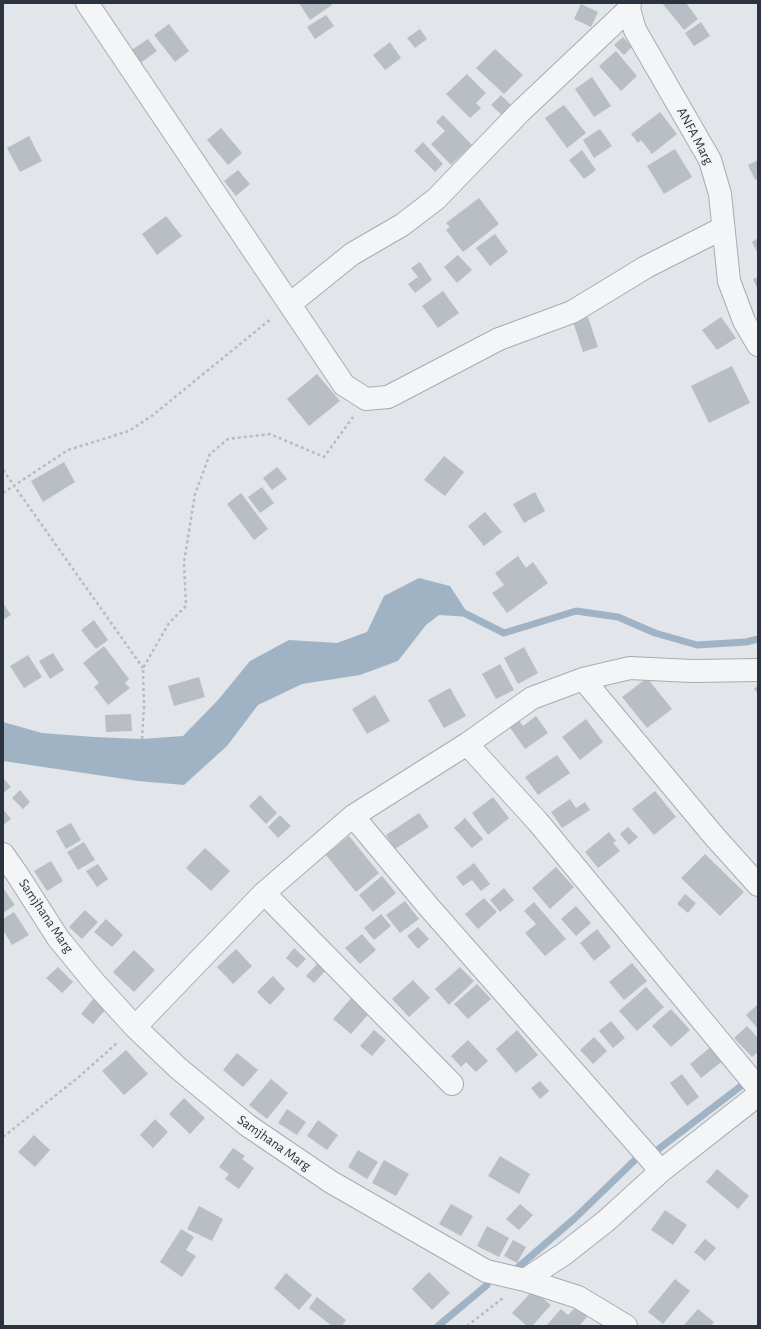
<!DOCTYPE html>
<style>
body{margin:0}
#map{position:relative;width:761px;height:1329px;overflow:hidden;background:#e2e5e9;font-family:"Alegreya Sans",sans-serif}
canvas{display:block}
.frame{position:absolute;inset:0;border:4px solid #2b333f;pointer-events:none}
</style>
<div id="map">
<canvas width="761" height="1329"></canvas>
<div class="frame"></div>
</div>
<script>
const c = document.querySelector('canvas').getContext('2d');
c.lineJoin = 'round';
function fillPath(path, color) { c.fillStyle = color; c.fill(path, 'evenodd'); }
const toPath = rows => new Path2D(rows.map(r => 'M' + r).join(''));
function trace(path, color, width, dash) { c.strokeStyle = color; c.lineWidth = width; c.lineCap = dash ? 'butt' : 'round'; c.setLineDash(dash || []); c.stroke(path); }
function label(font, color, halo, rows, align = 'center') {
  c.font = font + ' "Alegreya Sans",sans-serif'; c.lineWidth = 3; c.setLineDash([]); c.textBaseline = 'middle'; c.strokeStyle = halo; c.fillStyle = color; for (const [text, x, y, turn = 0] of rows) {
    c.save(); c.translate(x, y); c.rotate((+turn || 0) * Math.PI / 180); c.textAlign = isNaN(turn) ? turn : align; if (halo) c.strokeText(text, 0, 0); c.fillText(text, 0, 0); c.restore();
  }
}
fillPath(toPath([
 [419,578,450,586,470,617,439,615,426,625,398,661,360,675,302,684,258,705,227,746,184,785,138,781,3,761,3,722,42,733,94,737,142,739,183,736,218,700,250,661,289,640,337,643,367,632,384,596]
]), '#a0b3c5');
trace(toPath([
 [462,612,504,633,576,611,618,617,655,633,697,645,746,642,758,639],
 [656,1151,745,1083],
 [516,1269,574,1219,635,1160],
 [438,1326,487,1285]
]), '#a0b3c5', 7);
fillPath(toPath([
 [299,3,331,3,332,5,310,20],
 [662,3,686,3,698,19,684,30],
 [581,4,598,12,591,27,574,19],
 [326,15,334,26,315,39,307,27],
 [701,22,710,36,694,46,685,33],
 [169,24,189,51,175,62,154,35],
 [420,29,427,39,415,48,407,38],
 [623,37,632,47,624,55,614,45],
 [148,39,157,51,139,64,130,51],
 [390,42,401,58,385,70,373,55],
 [495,49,523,75,504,94,476,68],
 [616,51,637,76,621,91,599,66],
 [467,74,486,93,476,103,481,108,470,118,446,94],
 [592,77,611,106,594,117,575,89],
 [501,95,514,108,504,117,491,105],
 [564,105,586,133,567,148,545,118],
 [660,112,677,134,652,154,641,140,638,143,631,134],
 [443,115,472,145,451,165,431,144,445,131,436,122],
 [221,128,242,153,228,165,207,140],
 [600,129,612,146,594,158,583,140],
 [29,136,42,161,20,172,7,148],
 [423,142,443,164,435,172,414,151],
 [675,149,692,177,664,194,647,166],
 [582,150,596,170,584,179,569,160],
 [758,160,758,178,755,180,748,165],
 [238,170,250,184,236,196,224,181],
 [479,198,499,224,463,252,446,230,450,227,446,223],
 [166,216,182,236,157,255,142,234],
 [495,234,508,252,490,266,476,248],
 [758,238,758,254,752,242],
 [458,255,472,270,457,283,444,267],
 [420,262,432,280,415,293,408,284,418,277,411,268],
 [758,277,758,290,753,279],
 [443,291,459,313,438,328,422,306],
 [588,317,598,347,583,352,573,322],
 [721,317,736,338,717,350,702,330],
 [732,366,750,403,709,423,691,386],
 [317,374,340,401,309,426,287,399],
 [444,456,464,472,445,496,424,480],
 [64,462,75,482,43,502,31,481],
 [277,467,287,479,272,490,263,478],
 [262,487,274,503,260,513,248,497],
 [535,492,545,511,524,523,513,504],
 [241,493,268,529,254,540,227,504],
 [485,512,502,532,484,546,468,526],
 [518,556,526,568,533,562,548,583,507,613,492,593,504,585,495,573],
 [4,605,11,615,3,620,3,606],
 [94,620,108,640,96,649,81,630],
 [104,646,129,679,125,683,130,688,108,705,94,687,99,683,83,663],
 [524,647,538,673,518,684,504,658],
 [53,653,64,670,50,679,39,661],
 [28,655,42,677,24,688,10,666],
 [500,664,514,690,496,699,482,674],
 [199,677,205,697,174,706,168,686],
 [647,678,672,709,647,728,622,697],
 [758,685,758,694,754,689],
 [450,688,466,716,444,728,428,700],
 [375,695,390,721,367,734,352,709],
 [131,714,132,731,106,732,105,715],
 [515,715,523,726,536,716,548,733,525,749,506,722],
 [586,719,603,742,580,760,562,737],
 [557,755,570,773,538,795,525,777],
 [3,778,11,787,3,793],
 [20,790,30,802,23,809,12,798],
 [655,791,676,817,654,835,632,809],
 [260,795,277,813,266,824,249,806],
 [493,797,509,818,488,835,472,813],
 [570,799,576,808,585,802,590,810,562,828,551,812],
 [3,809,11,819,3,825],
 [419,813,429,827,395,849,386,835],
 [280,815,291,826,278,838,268,827],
 [465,818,483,839,472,848,454,828],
 [71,823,81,840,66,849,56,831],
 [628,827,638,837,629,845,620,834],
 [609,832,616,841,613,843,620,851,598,868,585,852],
 [349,836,379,873,356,892,326,855],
 [84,842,95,860,78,870,67,852],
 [205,848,230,871,211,891,186,868],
 [705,854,744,892,720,916,681,878],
 [51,861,63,881,47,891,34,871],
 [474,863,490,884,481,891,472,880,463,886,456,877],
 [98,864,108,879,97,887,86,871],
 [556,867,574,887,550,909,532,888],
 [382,876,396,893,373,912,359,895],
 [3,888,15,905,3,913],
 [504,888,514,900,500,912,490,900],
 [685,894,696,903,688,913,677,904],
 [484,898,497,912,478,929,465,914],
 [405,901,419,919,400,933,386,915],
 [534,902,566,939,545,956,525,933,536,924,524,911],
 [576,906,591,923,576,936,561,919],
 [85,910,98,922,82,939,69,927],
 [14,912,29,935,12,945,3,930,3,919],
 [381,914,391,926,374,940,364,928],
 [106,919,123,935,112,947,94,932],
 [418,927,429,939,418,949,407,936],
 [597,929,611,947,594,961,580,943],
 [362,934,376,950,360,964,345,948],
 [294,948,306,959,297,968,286,958],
 [236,949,252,966,233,984,217,967],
 [134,950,155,970,134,992,113,972],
 [632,963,647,981,624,1000,609,982],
 [317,964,325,971,314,983,306,976],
 [58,967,73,982,62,993,46,978],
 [460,967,474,981,449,1005,435,989],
 [273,976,285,989,270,1005,257,992],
 [413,980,430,998,409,1017,392,999],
 [477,984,491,999,468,1019,454,1004],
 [646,987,664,1007,637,1031,619,1011],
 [354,995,372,1010,351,1034,333,1019],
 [94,998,107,1008,93,1024,81,1014],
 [758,1004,758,1029,746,1015],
 [671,1009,690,1030,671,1047,652,1026],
 [611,1021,625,1038,613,1048,599,1031],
 [747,1026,758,1038,758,1052,752,1057,734,1038],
 [374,1030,386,1040,372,1056,360,1046],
 [517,1030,538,1055,516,1073,496,1049],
 [594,1037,607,1051,593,1064,580,1050],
 [468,1040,488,1061,476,1072,466,1062,461,1067,451,1056],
 [712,1046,724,1060,701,1078,690,1064],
 [126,1050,148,1074,124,1095,102,1071],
 [237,1053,258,1070,243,1087,223,1070],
 [682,1074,699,1097,687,1106,670,1083],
 [271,1079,288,1093,267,1119,249,1105],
 [540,1081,549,1091,540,1099,531,1088],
 [184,1098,205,1118,190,1134,169,1114],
 [287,1109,306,1122,297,1135,278,1123],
 [155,1119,168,1132,153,1148,140,1135],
 [318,1120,338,1135,327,1150,307,1136],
 [34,1135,50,1150,35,1167,18,1152],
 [233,1148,245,1156,242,1159,254,1168,239,1189,225,1179,229,1174,219,1167],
 [358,1150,378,1162,367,1179,348,1167],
 [500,1156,530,1174,519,1194,488,1176],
 [384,1160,409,1174,396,1196,372,1183],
 [717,1169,749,1196,738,1209,706,1182],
 [451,1204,473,1216,461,1236,439,1224],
 [520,1204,533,1215,519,1230,506,1219],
 [199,1206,223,1219,212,1241,187,1229],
 [665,1210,687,1225,673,1245,651,1230],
 [487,1226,509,1238,499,1257,477,1246],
 [181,1229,194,1237,186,1250,196,1256,182,1277,160,1262],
 [705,1239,716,1248,705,1261,694,1252],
 [513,1240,526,1247,517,1263,504,1256],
 [429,1272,450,1293,432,1310,412,1289],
 [286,1273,312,1295,299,1310,274,1288],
 [675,1279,690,1291,663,1324,648,1312],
 [533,1290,551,1305,532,1326,527,1326,512,1313],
 [317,1297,346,1320,342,1326,332,1326,309,1308],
 [576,1307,587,1317,579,1326,546,1326,561,1309,568,1315],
 [698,1309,714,1322,711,1326,683,1326]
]), '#b9bec5');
const minor = toPath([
 [87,3,344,385,366,399,388,397,499,339,572,312,646,267,723,228],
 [630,3,629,9,635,30,710,160,720,194,729,281,744,321,758,345],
 [290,304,352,254,402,225,436,199,520,112,629,9],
 [583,679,714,836,758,885],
 [467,744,538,822,758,1088],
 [353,816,428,906,661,1171,758,1095],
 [3,854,17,874,58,938,94,982,135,1027,178,1068,247,1125,331,1182,486,1271,525,1280,578,1297,626,1326],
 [264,893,452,1084],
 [135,1027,264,893,353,816,467,744,532,698,583,679,630,668,692,671,758,670],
 [525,1280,564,1254,606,1221,661,1171]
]);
trace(minor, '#a7acb3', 24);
trace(toPath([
 [3,470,143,668],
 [3,493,68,450,129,431,153,415,272,318],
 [142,739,144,707,143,668,169,623,186,606,184,562,195,494,210,454,228,439,270,434,324,457,353,417],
 [3,1137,80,1076,118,1042],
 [467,1326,503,1298]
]), '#b8bbc0', 2.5, [3, 3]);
trace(minor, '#f4f5f7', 22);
label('14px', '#2b333f', '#f1f3f6', [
 ["ANFA Marg",695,136,62],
 ["Samjhana Marg",46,916,56],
 ["Samjhana Marg",274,1143,35]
]);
</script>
